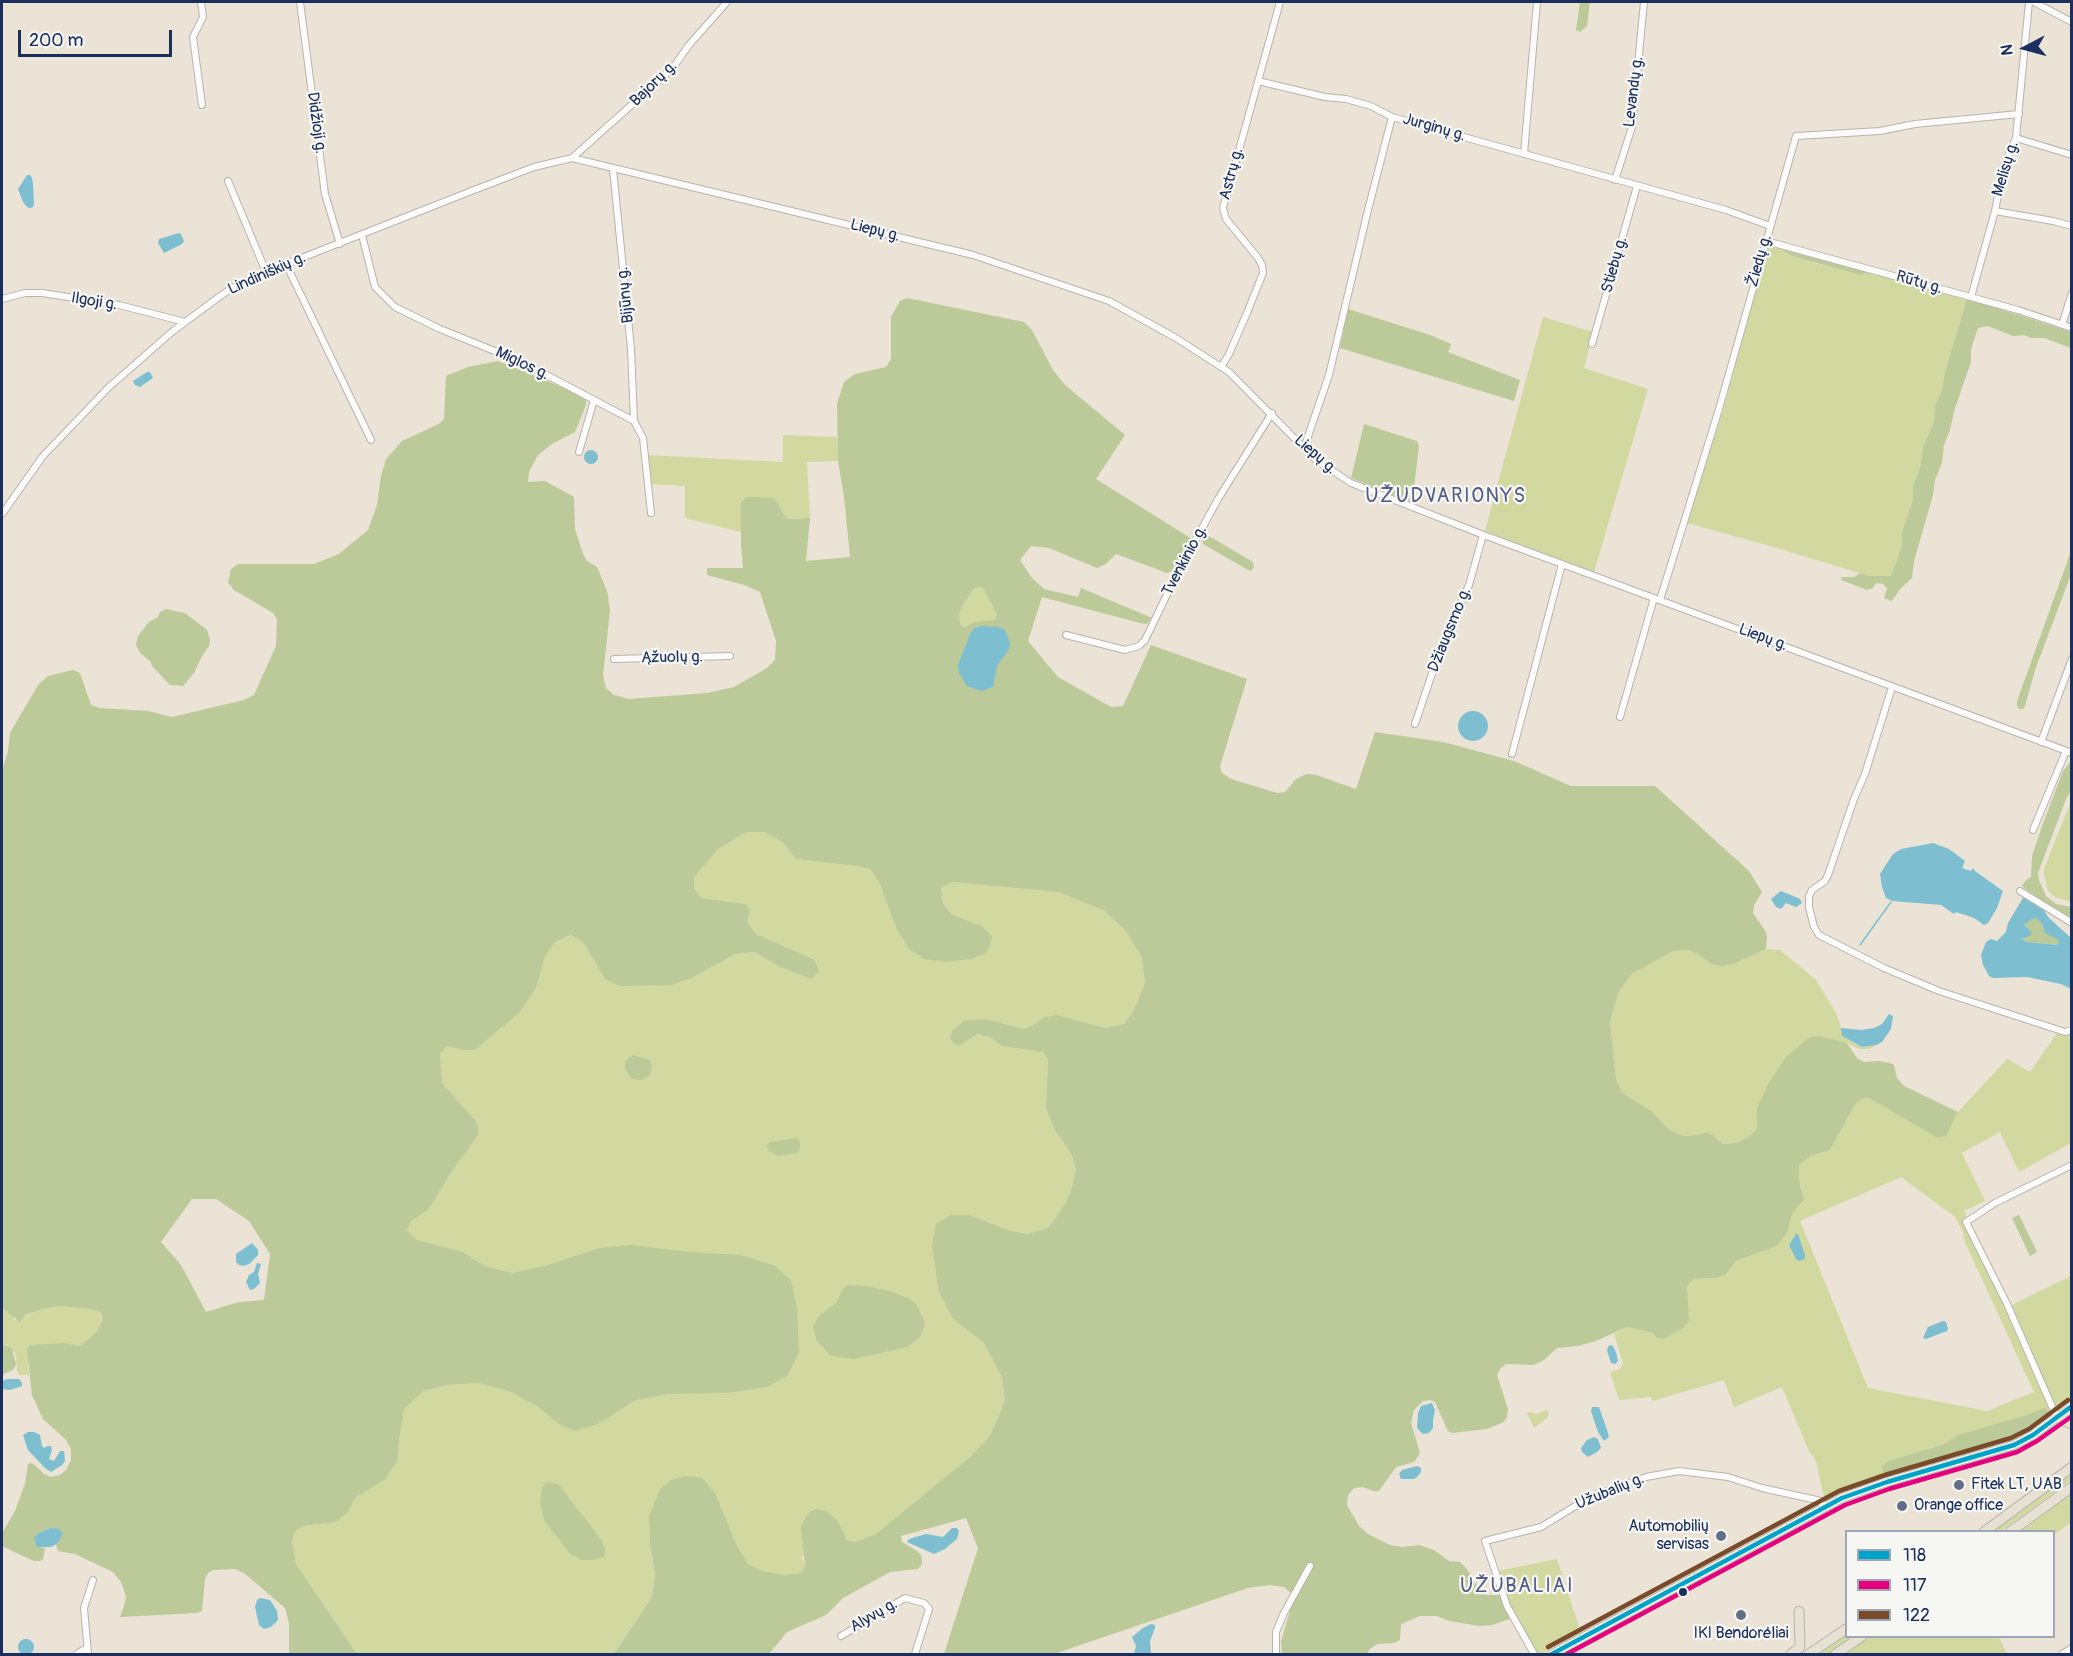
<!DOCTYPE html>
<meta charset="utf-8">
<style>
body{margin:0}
#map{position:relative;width:2073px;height:1656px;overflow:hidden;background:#eae3d6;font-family:Pangolin,sans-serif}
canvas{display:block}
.frame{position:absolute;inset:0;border:3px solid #1b2f5e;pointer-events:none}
.legend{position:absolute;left:1845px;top:1530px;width:210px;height:108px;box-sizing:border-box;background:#f6f6f2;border:2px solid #9ea6b7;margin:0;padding:8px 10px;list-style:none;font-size:18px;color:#1b2f5e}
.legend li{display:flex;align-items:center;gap:12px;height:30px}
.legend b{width:30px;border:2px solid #9ea6b7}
.north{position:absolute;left:1995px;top:18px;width:60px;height:60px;-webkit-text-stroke:4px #f6f6f2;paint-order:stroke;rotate:264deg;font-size:16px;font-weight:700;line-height:24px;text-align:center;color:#1b2f5e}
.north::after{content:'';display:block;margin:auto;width:21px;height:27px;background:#1b2f5e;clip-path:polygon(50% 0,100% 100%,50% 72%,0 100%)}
.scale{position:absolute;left:18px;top:30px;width:154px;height:27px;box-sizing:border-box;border:3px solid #1b2f5e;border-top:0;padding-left:8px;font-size:18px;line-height:21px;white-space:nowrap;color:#1b2f5e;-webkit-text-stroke:4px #f6f6f2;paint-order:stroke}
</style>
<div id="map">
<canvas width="2073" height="1656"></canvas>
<div class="frame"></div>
<ul class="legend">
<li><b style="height:8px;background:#01a3c8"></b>118</li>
<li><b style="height:8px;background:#e5007d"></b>117</li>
<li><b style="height:8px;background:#7a4b2a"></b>122</li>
</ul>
<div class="north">N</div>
<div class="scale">200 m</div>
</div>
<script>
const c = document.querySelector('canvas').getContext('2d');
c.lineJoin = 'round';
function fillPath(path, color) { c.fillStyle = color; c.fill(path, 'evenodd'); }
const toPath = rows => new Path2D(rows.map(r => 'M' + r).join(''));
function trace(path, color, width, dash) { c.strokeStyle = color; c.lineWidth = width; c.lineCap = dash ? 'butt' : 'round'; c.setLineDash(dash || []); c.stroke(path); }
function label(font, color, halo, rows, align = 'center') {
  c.font = font + ' Pangolin,sans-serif'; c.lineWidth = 4.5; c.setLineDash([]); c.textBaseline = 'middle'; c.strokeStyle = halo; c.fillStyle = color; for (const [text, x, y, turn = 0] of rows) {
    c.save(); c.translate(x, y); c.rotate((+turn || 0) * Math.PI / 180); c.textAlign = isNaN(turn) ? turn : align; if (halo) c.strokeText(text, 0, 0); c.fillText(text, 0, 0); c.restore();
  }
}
fillPath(toPath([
 [1768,246,1779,248,1792,256,1815,263,1860,275,1865,274,1866,272,1967,298,1944,376,1942,391,1935,404,1934,422,1923,447,1920,468,1913,486,1913,500,1902,532,1902,545,1891,576,1869,576,1770,546,1687,523,1723,411],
 [1543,317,1593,332,1584,368,1648,389,1594,572,1485,531],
 [783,435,837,437,838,461,807,462,810,518,787,519,774,498,741,502,741,532,685,518,685,486,650,484,647,455,783,462],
 [982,587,997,614,995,620,965,627,961,626,958,620,960,609,974,588],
 [2071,801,2071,902,2055,897,2048,891,2044,876,2044,869],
 [746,832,765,832,782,842,796,859,856,866,870,869,879,882,897,930,909,949,982,926,951,914,943,902,941,888,952,882,1058,892,1103,910,1125,930,1142,958,1145,982,1136,1006,1124,1024,1106,1028,1057,1015,1044,1017,1033,1025,1024,1029,1001,1023,952,1031,950,1038,953,1043,959,1046,978,1034,989,1037,1002,1046,1043,1051,1048,1059,1046,1108,1054,1129,1071,1153,1076,1169,1072,1188,1064,1206,1048,1228,1028,1234,1008,1230,953,1319,984,1343,1002,1378,1005,1401,990,1436,970,1457,877,1534,855,1542,846,1539,838,1521,802,1556,805,1566,801,1573,784,1575,763,1571,748,1564,736,1544,649,1516,650,1543,655,1574,652,1597,614,1654,357,1654,296,1564,292,1541,295,1531,304,1526,336,1522,348,1512,355,1498,385,1478,398,1460,399,1441,404,1409,424,1391,447,1385,478,1383,511,1392,537,1406,560,1425,598,1424,636,1400,670,1394,728,1393,767,1387,774,1265,741,1255,691,1252,548,1265,512,1273,485,1266,463,1252,416,1240,407,1230,411,1221,429,1209,450,1174,476,1121,442,1083,440,1054,447,1046,462,1050,475,1049,520,1012,536,988,545,955,555,942,571,935,583,942,605,979,692,978,737,954,754,952,780,967,811,979,814,960,756,934,747,922,750,910,746,904,701,898,694,888,694,877,718,848],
 [1766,949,1780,950,1816,980,1837,1015,1841,1028,1842,1036,1862,1047,1876,1045,1870,1049,1859,1049,1847,1043,1820,1036,1810,1037,1757,1109,1757,1127,1749,1137,1735,1143,1723,1144,1709,1132,1697,1135,1683,1136,1668,1129,1653,1112,1622,1093,1616,1079,1610,1021,1619,991,1633,973,1672,951,1688,950,1696,953,1711,964,1736,963],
 [2057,1033,2071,1034,2071,1143,2019,1172,2000,1132,1962,1153,1985,1201,1964,1211,2010,1306,2071,1276,2071,1401,2050,1416,2047,1409,2044,1408,2024,1416,1953,1438,1942,1445,1934,1447,1882,1469,1883,1474,1853,1486,1825,1502,1816,1461,1809,1451,1782,1387,1734,1407,1724,1380,1652,1401,1651,1397,1619,1400,1610,1372,1620,1369,1623,1363,1614,1334,1627,1327,1653,1333,1657,1338,1664,1339,1683,1328,1688,1283,1694,1279,1716,1278,1726,1274,1736,1261,1777,1246,1791,1221,1792,1212,1796,1207,1801,1204,1802,1188,1799,1180,1799,1165,1811,1156,1830,1150,1856,1103,1861,1099,1869,1098,1939,1138,1946,1135,1958,1112,2007,1059,2030,1072],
 [1901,1177,1955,1217,1963,1232,1964,1240,2034,1392,1987,1411,1868,1388,1800,1221],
 [57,1306,90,1309,100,1312,102,1322,97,1331,85,1342,78,1346,66,1343,28,1360,29,1375,19,1375,17,1370,16,1356,12,1348,2,1343,2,1308,11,1314,15,1320,39,1310],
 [1546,1410,1549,1413,1547,1418,1534,1428,1527,1413,1532,1412,1536,1414],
 [2071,1472,2071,1480,2033,1508,2001,1531,1991,1532],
 [2071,1494,2071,1522,2054,1535,2054,1532,2020,1531],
 [1557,1559,1581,1633,1541,1654,1531,1654,1510,1619,1500,1595,1498,1571],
 [1846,1634,1846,1636,1855,1637,1829,1654,1817,1654],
 [1871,1636,1999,1637,2007,1654,1845,1654]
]), '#d1d9a0');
fillPath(toPath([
 [1580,2,1590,2,1587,26,1580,32,1576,30],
 [1780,245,1837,264,1847,265,1866,272,1865,274,1860,275,1792,256,1779,248],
 [907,298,1024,322,1032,330,1053,370,1065,385,1125,435,1096,479,1192,539,1172,571,1167,573,1116,554,1106,564,1097,568,1049,548,1031,546,1020,560,1032,578,1044,589,1078,597,1081,588,1152,618,1147,624,1140,623,1042,597,1028,641,1058,677,1111,707,1123,706,1151,645,1247,679,1220,766,1222,773,1231,779,1277,793,1285,792,1296,779,1307,774,1316,775,1356,789,1375,732,1443,742,1514,761,1571,786,1655,786,1749,871,1762,892,1754,905,1753,913,1766,932,1767,938,1766,949,1736,963,1723,966,1711,964,1696,953,1688,950,1673,951,1633,973,1619,991,1610,1021,1616,1079,1622,1093,1653,1112,1668,1129,1683,1136,1697,1135,1709,1132,1723,1144,1735,1143,1749,1137,1757,1128,1757,1109,1768,1084,1786,1057,1810,1037,1820,1036,1847,1043,1857,1058,1864,1062,1879,1061,1890,1063,1894,1065,1897,1078,1904,1086,1958,1112,1946,1136,1938,1138,1869,1098,1861,1099,1856,1103,1830,1150,1811,1156,1799,1165,1799,1180,1804,1200,1793,1212,1787,1232,1777,1246,1736,1261,1726,1274,1716,1278,1694,1279,1689,1283,1687,1289,1689,1321,1683,1328,1664,1339,1657,1338,1653,1333,1627,1327,1596,1341,1578,1346,1557,1348,1544,1360,1534,1365,1506,1364,1500,1369,1497,1375,1508,1409,1507,1417,1504,1422,1487,1429,1452,1433,1448,1431,1435,1402,1430,1400,1423,1401,1414,1410,1411,1423,1420,1453,1414,1462,1396,1467,1379,1491,1373,1491,1363,1487,1354,1488,1348,1495,1347,1505,1359,1526,1368,1534,1390,1545,1403,1547,1419,1545,1434,1550,1449,1561,1460,1562,1466,1568,1478,1587,1487,1595,1500,1595,1510,1619,1492,1625,1479,1626,1449,1621,1437,1616,1420,1616,1401,1624,1400,1640,1394,1643,1377,1644,1370,1649,1367,1654,1282,1654,1281,1642,1293,1600,1291,1593,1284,1587,1270,1585,1248,1588,1054,1654,944,1654,978,1548,966,1518,901,1536,902,1542,917,1551,921,1555,922,1563,920,1567,918,1569,890,1572,843,1598,826,1615,787,1632,769,1654,614,1654,652,1597,655,1574,650,1543,649,1516,660,1489,671,1480,685,1476,702,1478,715,1493,736,1544,748,1564,763,1571,784,1575,801,1573,805,1566,801,1526,809,1512,816,1509,826,1511,838,1521,847,1540,855,1542,876,1534,970,1457,990,1436,1005,1401,1002,1378,984,1343,953,1319,939,1292,932,1246,936,1224,951,1215,969,1215,1008,1230,1027,1234,1048,1228,1064,1206,1072,1188,1076,1169,1071,1153,1054,1129,1046,1108,1048,1059,1043,1052,1002,1046,989,1037,978,1034,959,1046,953,1043,950,1038,952,1031,964,1021,985,1019,1024,1029,1033,1025,1044,1017,1057,1015,1106,1028,1124,1024,1136,1006,1145,982,1142,958,1125,930,1103,910,1058,892,952,882,941,888,943,903,951,914,982,926,992,937,989,948,984,954,971,959,946,962,924,959,909,949,897,930,879,882,870,869,856,866,796,859,782,842,765,832,746,832,718,849,694,877,694,888,701,898,746,904,750,910,747,922,756,934,815,960,819,972,811,979,780,967,754,952,736,954,692,978,671,985,620,986,605,979,583,942,571,935,555,942,545,956,536,988,520,1012,475,1050,462,1050,447,1046,440,1054,442,1083,476,1121,479,1133,450,1174,429,1209,411,1221,407,1230,417,1240,463,1252,485,1266,512,1273,548,1265,600,1248,630,1245,691,1252,741,1255,774,1265,791,1280,797,1309,799,1352,788,1375,767,1387,728,1393,670,1394,636,1400,598,1424,575,1431,560,1425,537,1406,511,1392,478,1383,447,1385,424,1391,404,1409,399,1441,398,1460,385,1479,355,1498,348,1512,336,1522,304,1526,295,1531,292,1541,296,1564,357,1654,289,1654,289,1623,285,1608,244,1573,235,1569,213,1570,208,1573,205,1579,202,1611,197,1613,120,1617,125,1603,126,1596,121,1582,113,1572,75,1554,58,1551,56,1545,58,1543,50,1528,39,1533,42,1548,45,1548,43,1559,40,1561,34,1561,2,1546,2,1533,15,1511,25,1484,28,1464,30,1463,34,1464,44,1474,51,1477,60,1475,66,1470,71,1460,71,1449,66,1440,43,1419,32,1395,27,1349,31,1345,66,1343,78,1346,85,1342,97,1331,102,1322,102,1316,100,1312,90,1309,57,1306,39,1310,25,1315,20,1322,2,1308,2,771,8,751,10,733,38,685,48,676,73,670,80,673,91,705,100,708,148,711,172,717,244,700,254,695,276,646,277,619,273,613,234,590,228,582,231,569,238,564,314,564,339,554,368,530,377,505,381,476,386,459,402,441,439,424,444,419,446,376,468,367,498,361,586,397,586,405,575,432,552,444,538,455,529,472,528,482,545,481,574,497,575,529,583,554,587,561,597,567,607,591,610,610,603,676,606,688,614,695,629,699,707,693,734,687,767,668,775,660,776,641,760,592,744,585,707,575,707,568,743,568,741,546,741,502,746,497,774,498,787,519,810,518,806,561,850,557,844,497,838,461,837,403,844,382,855,374,886,367,891,359,891,317,900,301],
 [982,587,997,614,995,620,975,622,965,627,961,626,959,620,960,610,974,588],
 [192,1199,216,1199,249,1221,270,1254,264,1300,239,1302,206,1312,181,1265,161,1242],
 [1967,298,2071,332,2071,348,2044,338,2031,338,2024,335,2013,336,1988,326,1978,328,1971,349,1971,362,1955,408,1950,430,1944,445,1942,463,1935,480,1933,495,1914,561,1912,578,1900,589,1892,601,1884,598,1887,588,1883,584,1876,583,1873,588,1867,590,1841,580,1842,577,1854,577,1860,573,1869,576,1891,576,1902,545,1902,532,1913,500,1913,486,1920,468,1923,447,1934,422,1935,404,1942,391,1944,376],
 [1348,309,1430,335,1451,344,1448,352,1520,380,1514,401,1340,348],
 [1364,424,1417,441,1419,447,1412,502,1351,478],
 [1207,535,1253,562,1254,568,1250,571,1203,544,1202,538],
 [2071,551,2070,577,2035,670,2025,706,2023,709,2019,709,2017,706,2017,701],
 [166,609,185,613,207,630,210,640,209,646,202,656,194,673,183,686,170,685,153,667,150,661,140,653,136,645,138,636,149,622,158,617,160,612],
 [2071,761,2071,791,2066,799,2038,873,2039,880,2046,896,2056,904,2071,907,2071,918,2033,895,2022,886,2027,879,2031,877,2032,856,2041,829,2063,771],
 [2032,918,2036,918,2042,924,2043,928,2057,939,2060,942,2057,945,2027,942,2022,938,2031,931,2024,925],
 [633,1055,650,1060,652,1068,649,1076,641,1080,632,1079,625,1069,626,1060],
 [797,1138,800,1143,800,1149,797,1153,778,1156,768,1151,767,1146,770,1142],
 [2019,1215,2037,1252,2030,1256,2012,1218],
 [848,1285,866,1286,890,1291,910,1299,917,1305,925,1324,920,1337,907,1347,854,1359,831,1356,817,1341,813,1327,818,1317,837,1302,842,1290],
 [2,1344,12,1348,16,1365,13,1370,2,1375],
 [2044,1408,2047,1409,2050,1416,2014,1438,1883,1474,1882,1466,1889,1461,1942,1445,1958,1435,2024,1416],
 [547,1482,558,1484,601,1539,605,1550,604,1557,594,1560,582,1560,570,1554,544,1520,540,1503,542,1487]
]), '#bcc998');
fillPath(toPath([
 [27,175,30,175,32,178,33,184,34,204,33,207,30,208,27,207,23,202,18,189],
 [179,233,181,234,184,241,182,244,164,253,158,243,159,239],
 [147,372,150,372,153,378,140,387,135,385,133,381],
 '584 457a7 7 0 1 1 14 0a7 7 0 1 1-14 0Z',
 [981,626,998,627,1005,630,1010,643,1009,649,997,666,993,687,981,691,967,686,959,673,958,665,971,632,975,628],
 '1458 726a15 15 0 1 1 30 0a15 15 0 1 1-30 0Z',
 [1933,843,1949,849,1965,861,1962,868,1971,871,1973,868,1975,871,2003,891,1997,908,1988,923,1984,925,1974,918,1956,912,1954,914,1941,905,1892,901,1886,898,1882,887,1880,874,1893,854,1901,849],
 [1781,891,1800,899,1802,903,1796,907,1786,903,1781,909,1776,907,1771,899],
 [2023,898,2033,900,2042,907,2048,917,2071,938,2071,989,2061,984,2027,977,1993,978,1989,976,1983,965,1981,955,1986,942,1991,939,1997,941,2006,932,2008,923],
 [2036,918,2042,924,2045,933,2057,939,2059,942,2057,945,2027,942,2022,939,2031,935,2031,931,2024,925,2032,919],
 [1889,1014,1893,1016,1891,1029,1882,1042,1876,1045,1862,1047,1842,1036,1841,1028,1861,1030,1874,1028,1882,1024],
 [1796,1234,1798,1234,1805,1255,1805,1259,1799,1261,1796,1259,1789,1245],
 [252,1243,258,1250,258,1255,249,1264,244,1266,239,1265,236,1262,236,1254],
 [257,1263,261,1264,258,1274,260,1283,254,1289,250,1290,246,1282,249,1275,254,1272],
 [1943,1321,1946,1322,1948,1329,1947,1331,1926,1339,1923,1338,1928,1327],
 [1609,1345,1613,1346,1616,1352,1618,1361,1615,1364,1611,1363,1610,1360,1607,1350],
 [8,1379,19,1379,22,1383,22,1386,10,1390,2,1389,2,1381],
 [1432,1403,1435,1410,1433,1420,1433,1428,1429,1433,1423,1434,1417,1428,1418,1413,1421,1406],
 [1592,1407,1599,1407,1607,1430,1609,1437,1604,1441,1598,1432,1591,1411],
 [28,1432,34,1432,40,1435,42,1446,44,1448,48,1446,51,1446,52,1450,49,1459,54,1461,60,1451,64,1451,65,1461,62,1465,51,1472,45,1468,28,1450,23,1435],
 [1594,1437,1598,1439,1601,1448,1597,1452,1588,1457,1582,1452,1581,1448,1587,1440],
 [1417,1466,1421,1468,1421,1472,1417,1477,1414,1479,1401,1479,1399,1474,1402,1470],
 [50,1528,59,1529,63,1533,58,1543,51,1547,37,1547,34,1538,39,1533],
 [952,1528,957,1528,959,1531,957,1539,945,1549,934,1554,907,1542,909,1539,926,1534,943,1537],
 [260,1598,270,1600,277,1611,278,1620,271,1627,264,1629,259,1625,255,1607,257,1600],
 [1151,1624,1155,1625,1155,1628,1150,1641,1151,1654,1134,1654,1136,1646,1132,1637,1143,1628],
 '18 1647a8 8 0 1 1 16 0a8 8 0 1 1-16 0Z'
]), '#7dbfd0');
trace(toPath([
 [1860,945,1891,902]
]), '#7dbfd0', 1.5);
const minor = toPath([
 [201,2,203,17,193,37,202,105],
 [300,2,325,194,340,244],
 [2034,2,2072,22],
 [1258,81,1325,97,1346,99,1371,106,1392,117],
 [2016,138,2072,155],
 [1524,154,1537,2],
 [572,158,973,255,1109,301,1176,338,1229,372,1316,460,1351,483,1481,534,2072,753],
 [613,169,631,349,634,421],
 [1615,180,1632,127,1644,2],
 [228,181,266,272],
 [1995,211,2053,221,2072,226],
 [362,235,375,287,395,307,440,329,522,362,634,421,643,438,651,513],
 [1766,241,2018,310,2072,328],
 [286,264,371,440],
 [1971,297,1995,211,2004,165,2016,138,2029,2],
 [2,299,25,293,42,293,119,305,185,322],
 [2062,325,2072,293],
 [1592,344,1637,186],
 [1221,367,1229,354,1247,313,1263,273,1262,265,1258,258,1226,219,1223,208,1280,2],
 [1304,448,1329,375,1367,214,1392,117,1726,210,1770,226],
 [579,452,594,400],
 [2,514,43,456,109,387,173,331,219,297,232,288,266,272,474,190,534,167,572,158,672,69,689,45,727,2],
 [1660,600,1719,409,1796,136,1880,131,1915,124,2019,114],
 [1066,635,1125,650,1139,646,1145,640,1173,582,1218,499,1272,413],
 [614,659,730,656],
 [1892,687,1865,774,1854,799,1828,875,1825,881,1812,890,1809,896,1809,907,1814,927,1819,935,1884,968,1939,991,2065,1032,2072,1030],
 [1620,717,1654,598],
 [1415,724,1440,650,1469,585,1483,535],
 [2041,742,2072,659],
 [1512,754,1562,564],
 [2033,830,2066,751],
 [2020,891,2072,923],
 [2057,1418,2007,1304,1966,1222,1995,1203,2072,1165],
 [841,1636,905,1598,924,1603,929,1609,915,1654],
 [77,1654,83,1650,87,1649],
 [88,1654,84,1608,93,1580],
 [1276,1654,1276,1632,1284,1613,1310,1566],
 [1534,1654,1507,1606,1485,1541,1541,1527,1592,1496,1646,1477,1679,1471,1728,1477,1762,1488,1821,1501,1823,1507],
 [2062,1654,2072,1648]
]);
const secondary = toPath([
 [1552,1654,1842,1498,1887,1482,2014,1445,2033,1435,2072,1406]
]);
const trunk = toPath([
 [2065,1411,2072,1419],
 [2057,1418,2072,1424],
 [1984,1532,2072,1467],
 [2010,1532,2072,1487],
 [1791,1654,1800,1647,1799,1611],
 [1809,1654,1846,1629],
 [1836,1654,1862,1636]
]);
trace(minor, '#b6b4b0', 8);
trace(secondary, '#b6b4b0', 10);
trace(trunk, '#b6b4b0', 11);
trace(minor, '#fcfbf9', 6);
trace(secondary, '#f3f1ea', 8);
trace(trunk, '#e7e1d4', 9);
trace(toPath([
 [1552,1654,1842,1498,1887,1482,2014,1445,2033,1435,2072,1406]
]), '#01a3c8', 4.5);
trace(toPath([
 [1567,1654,1845,1505,1889,1489,2017,1452,2037,1441,2072,1416]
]), '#e5007d', 4.5);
trace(toPath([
 [1548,1647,1839,1491,1885,1475,2011,1438,2029,1429,2068,1400]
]), '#7a4b2a', 4.5);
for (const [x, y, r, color] of [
 [1959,1485,6,"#636e88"],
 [1902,1506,6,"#636e88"],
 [1721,1536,6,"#636e88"],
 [1683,1592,5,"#1b2f5e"],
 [1741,1615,6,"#636e88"]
]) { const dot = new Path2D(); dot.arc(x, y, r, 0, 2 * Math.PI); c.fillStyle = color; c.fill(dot); trace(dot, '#f6f6f2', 2); }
label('16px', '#1b2f5e', '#f6f6f2', [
 ["Bajorų g.",654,84,-44],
 ["Levandų g.",1634,92,-83],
 ["Didžioji g.",316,123,82],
 ["Jurginų g.",1434,128,16],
 ["Melisų g.",2006,169,-73],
 ["Astrų g.",1232,174,-75],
 ["Liepų g.",875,231,14],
 ["Žiedų g.",1760,261,-74],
 ["Stiebų g.",1615,265,-74],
 ["Lindiniškių g.",267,274,-24],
 ["Rūtų g.",1919,283,16],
 ["Bijūnų g.",626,295,-96],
 ["Ilgoji g.",94,302,9],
 ["Miglos g.",522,364,25],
 ["Liepų g.",1315,455,41],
 ["Tvenkinio g.",1185,561,-62],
 ["Džiaugsmo g.",1450,630,-68],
 ["Liepų g.",1763,638,20],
 ["Ąžuolų g.",672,658,-1],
 ["Užubalių g.",1610,1492,-22],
 ["Alyvų g.",874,1616,-30]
]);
label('16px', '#1b2f5e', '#f6f6f2', [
 ["Fitek LT, UAB",1971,1485],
 ["Orange office",1914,1506],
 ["Automobilių",1709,1527,"right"],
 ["servisas",1709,1545,"right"],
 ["IKI Bendorėliai",1741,1634,"center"]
], 'left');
c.letterSpacing = '1.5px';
label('20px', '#525a87', '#f6f6f2', [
 ["UŽUDVARIONYS",1446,497],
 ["UŽUBALIAI",1517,1587]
]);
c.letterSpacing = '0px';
</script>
